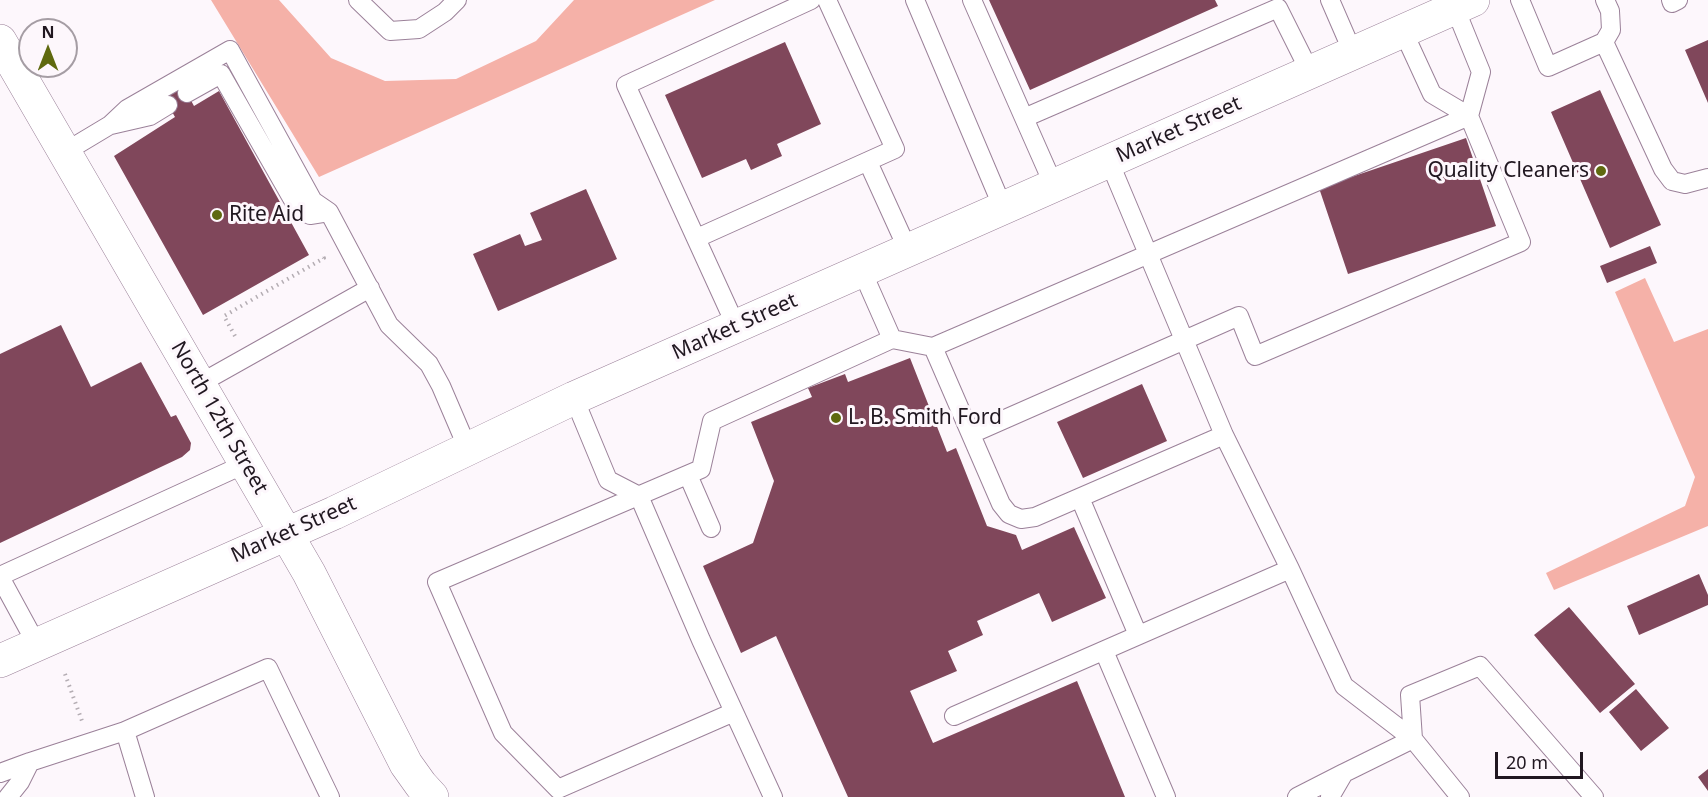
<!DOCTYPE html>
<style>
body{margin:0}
#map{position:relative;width:1708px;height:797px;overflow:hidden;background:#fdf7fc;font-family:"Noto Sans",sans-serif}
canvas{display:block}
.north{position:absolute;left:18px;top:18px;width:60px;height:60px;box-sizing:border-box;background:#fdf7fc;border:2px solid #a59da4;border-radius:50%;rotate:0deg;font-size:16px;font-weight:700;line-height:24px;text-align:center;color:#201720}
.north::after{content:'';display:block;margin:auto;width:21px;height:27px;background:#5f690f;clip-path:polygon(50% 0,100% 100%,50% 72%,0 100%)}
.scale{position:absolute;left:1495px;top:752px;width:88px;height:27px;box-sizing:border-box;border:3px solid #201720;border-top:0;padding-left:8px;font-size:18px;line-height:21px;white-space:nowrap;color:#201720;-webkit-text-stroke:4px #fdf7fc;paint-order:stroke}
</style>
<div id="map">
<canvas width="1708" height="797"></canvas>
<div class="north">N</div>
<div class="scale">20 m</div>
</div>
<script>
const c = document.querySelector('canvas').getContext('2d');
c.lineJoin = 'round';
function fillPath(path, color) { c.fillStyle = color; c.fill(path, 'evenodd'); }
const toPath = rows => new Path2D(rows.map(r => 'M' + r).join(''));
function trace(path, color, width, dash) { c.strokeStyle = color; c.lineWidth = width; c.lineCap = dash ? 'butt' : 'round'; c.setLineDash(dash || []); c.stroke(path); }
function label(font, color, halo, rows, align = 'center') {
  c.font = font + ' "Noto Sans",sans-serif'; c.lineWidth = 6; c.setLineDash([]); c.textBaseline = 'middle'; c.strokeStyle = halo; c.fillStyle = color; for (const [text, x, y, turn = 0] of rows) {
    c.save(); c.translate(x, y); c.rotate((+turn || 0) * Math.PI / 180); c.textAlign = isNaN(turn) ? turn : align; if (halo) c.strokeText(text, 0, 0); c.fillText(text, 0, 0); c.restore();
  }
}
fillPath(toPath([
 [211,0,279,0,331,58,385,81,456,79,536,41,574,0,715,0,319,177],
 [1645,278,1674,342,1708,329,1708,526,1554,590,1546,573,1685,506,1695,477,1615,292]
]), '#f5b1a8');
fillPath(toPath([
 [989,0,1215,0,1218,6,1030,90],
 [1708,40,1708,103,1685,50],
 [785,42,821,124,777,144,782,156,751,170,746,159,702,178,665,95],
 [182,84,194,106,219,91,309,255,203,315,114,156,175,117,162,94],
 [1600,90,1661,225,1610,248,1551,112],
 [1466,138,1496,226,1348,274,1319,188],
 [586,189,617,259,498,311,473,254,520,234,525,246,542,240,530,213],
 [1650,246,1657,263,1607,283,1600,266],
 [61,325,91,387,141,362,171,417,176,415,191,443,190,450,182,457,0,543,0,354],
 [910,358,947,452,956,448,987,526,1016,535,1022,550,1074,527,1106,598,1052,622,1039,593,977,621,983,635,948,651,957,671,910,691,933,743,1077,681,1125,797,848,797,776,636,741,653,703,566,753,543,774,481,751,422,812,397,808,388,845,374,848,382],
 [1142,384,1167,441,1083,478,1057,422],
 [1699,574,1708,595,1708,605,1639,635,1627,606],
 [1569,607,1635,684,1600,713,1534,635],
 [1636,689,1669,728,1641,751,1609,712],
 [1708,769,1708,791,1698,777]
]), '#80475b');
const lane = toPath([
 [358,0,390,31,419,29,445,12,457,0],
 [915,0,1003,208],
 [972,0,1054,186],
 [1330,0,1353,53],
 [1520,0,1548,67,1604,42,1663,169,1672,181,1685,184,1708,178],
 [1671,0,1672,3,1678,0],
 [1455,8,1481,72,1469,116],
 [1604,42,1611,30,1610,11,1605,0],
 [187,93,221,74,297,207,310,215,329,212],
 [1024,118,1278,8,1310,72],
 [111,125,150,116,168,105],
 [65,152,110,125,127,109,230,50,313,201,329,212,389,325,429,364,441,386,468,449],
 [1109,161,1224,435,1290,569,1344,686,1413,739],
 [868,162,908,250],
 [697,238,895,149,827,0],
 [862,271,892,339,933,347,1001,504,1009,514,1021,519,1035,517,1224,435],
 [736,326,626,85,811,0],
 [933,347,1469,116],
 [199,384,370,288],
 [574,398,608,480,639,496,701,640,773,797],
 [971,434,1239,316,1255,356,1521,242,1469,116,1432,94,1403,31],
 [688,475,711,528],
 [1080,498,1138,635],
 [0,576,245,464],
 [0,577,37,645],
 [1104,651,1166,797],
 [734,712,558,789,503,733,437,582,701,469,712,421,892,339],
 [954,716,1290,569],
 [125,731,268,668,330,797],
 [1413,739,1410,695,1480,666,1594,797],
 [0,773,30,762,125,731,145,797],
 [8,797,20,782,30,762],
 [1297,797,1344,773],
 [1330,797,1344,773,1413,739,1460,797]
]);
const secondary = toPath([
 [0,41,309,573,406,764,421,785,432,797]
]);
const primary = toPath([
 [0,661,334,513,574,398,1473,0]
]);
trace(lane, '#9b8199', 20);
trace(secondary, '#9b8199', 34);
trace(primary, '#9b8199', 34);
trace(toPath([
 [235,336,224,316,324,258,322,255],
 [65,674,82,721]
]), '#b4adb3', 4, [1.5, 4.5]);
trace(lane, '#fff', 18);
trace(secondary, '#fff', 33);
trace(primary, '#fff', 33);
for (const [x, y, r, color] of [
 [1601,171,6,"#5f690f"],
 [217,215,6,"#5f690f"],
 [836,418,6,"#5f690f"]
]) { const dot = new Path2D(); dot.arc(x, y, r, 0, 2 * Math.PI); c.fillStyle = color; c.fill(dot); trace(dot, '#fdf7fc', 2); }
label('21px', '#201720', '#fdf7fc', [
 ["Market Street",1179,130,-24],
 ["Market Street",735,327,-24],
 ["North 12th Street",219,418,60],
 ["Market Street",294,530,-24]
]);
label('21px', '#201720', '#fdf7fc', [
 ["Quality Cleaners",1589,171,"right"],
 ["Rite Aid",229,215],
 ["L. B. Smith Ford",848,418]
], 'left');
</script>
